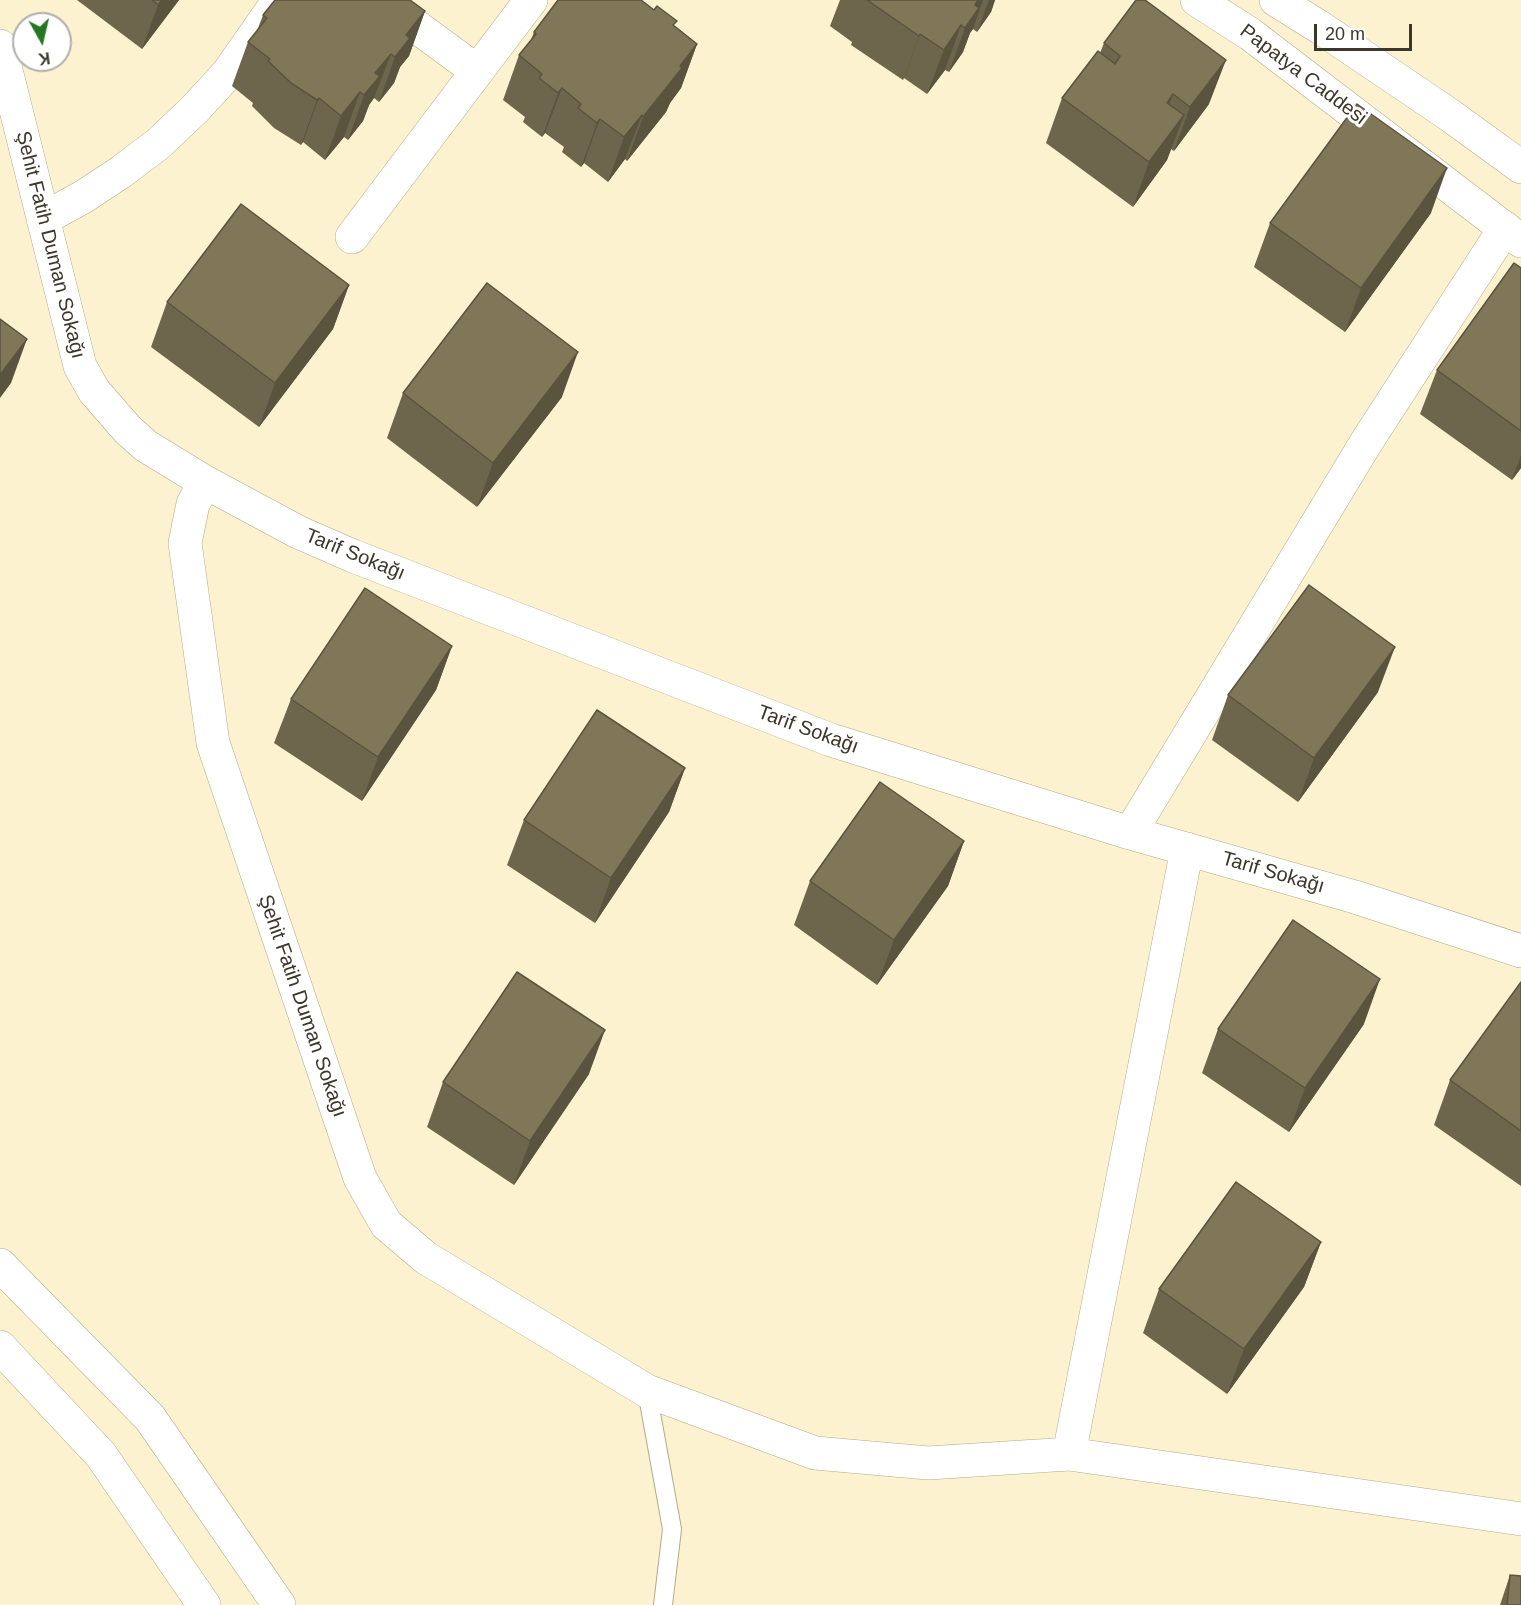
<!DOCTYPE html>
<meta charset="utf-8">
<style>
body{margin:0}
#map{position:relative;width:1521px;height:1605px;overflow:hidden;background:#fcf2cf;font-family:Helvetica,sans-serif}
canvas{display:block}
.north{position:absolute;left:12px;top:12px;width:60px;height:60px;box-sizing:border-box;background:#fff;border:2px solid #b1afaa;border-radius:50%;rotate:172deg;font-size:16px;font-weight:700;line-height:24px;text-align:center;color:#3b372a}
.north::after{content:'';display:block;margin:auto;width:21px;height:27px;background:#247824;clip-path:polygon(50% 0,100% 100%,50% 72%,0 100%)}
.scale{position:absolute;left:1314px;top:24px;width:98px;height:27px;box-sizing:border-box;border:3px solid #3b372a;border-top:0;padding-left:8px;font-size:18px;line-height:21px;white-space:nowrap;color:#3b372a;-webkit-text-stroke:4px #fff;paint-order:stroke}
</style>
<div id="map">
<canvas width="1521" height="1605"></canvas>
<div class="north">K</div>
<div class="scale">20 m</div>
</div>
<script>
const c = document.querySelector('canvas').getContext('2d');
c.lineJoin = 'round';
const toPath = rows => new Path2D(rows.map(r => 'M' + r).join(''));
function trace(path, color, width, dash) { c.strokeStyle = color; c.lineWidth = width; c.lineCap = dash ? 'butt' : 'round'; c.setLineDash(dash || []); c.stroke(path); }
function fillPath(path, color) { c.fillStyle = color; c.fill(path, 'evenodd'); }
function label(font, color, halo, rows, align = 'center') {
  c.font = font + ' Helvetica,sans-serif'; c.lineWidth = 6; c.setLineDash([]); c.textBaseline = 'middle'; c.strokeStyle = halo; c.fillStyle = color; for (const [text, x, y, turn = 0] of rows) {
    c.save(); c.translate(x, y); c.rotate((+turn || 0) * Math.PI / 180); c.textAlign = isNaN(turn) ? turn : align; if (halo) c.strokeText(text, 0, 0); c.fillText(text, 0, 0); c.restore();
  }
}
const service = toPath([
 [647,1391,672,1529,663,1605]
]);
const minor = toPath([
 [380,0,477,71],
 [0,46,80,366,94,391,128,430,146,446,205,482,298,532,353,556,831,740,1130,833,1355,897,1521,951],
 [43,219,83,197,121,172,158,144,194,110,228,73,279,0],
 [352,237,531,0],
 [205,482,193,504,185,543,213,743,360,1178,386,1224,426,1258,647,1391,815,1453,928,1463,1069,1454,1521,1519],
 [1130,833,1367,441,1505,228],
 [1069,1454,1187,849]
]);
const tertiary = toPath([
 [1197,0,1250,34,1521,241],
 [1276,0,1321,28,1451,116,1521,167]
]);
const primary = toPath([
 [0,1265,150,1418,279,1605],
 [0,1347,101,1455,204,1605]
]);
trace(service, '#b3aa89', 20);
trace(minor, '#b3aa89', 34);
trace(tertiary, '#b3aa89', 34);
trace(primary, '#b3aa89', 34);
trace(service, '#fff', 18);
trace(minor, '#fff', 33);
trace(tertiary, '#fff', 33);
trace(primary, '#fff', 33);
fillPath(toPath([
 [77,0,179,0,142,49],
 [840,0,995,0,991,12,977,32,973,29,970,33,963,52,949,72,945,70,927,94,904,78,903,80,851,45,852,42,830,26],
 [425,11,409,56,400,67,394,83,379,102,374,98,369,105,363,121,348,140,344,137,325,160,303,142,301,145,274,128,252,106,253,103,232,86,248,42,257,31,263,15],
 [675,26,697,44,681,88,670,103,666,112,627,161,625,159,608,182,584,163,581,167,562,152,564,147,545,133,542,137,523,122,525,117,503,100,519,55,531,40,534,32],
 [1104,43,1209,104,1174,151,1171,149,1167,160,1133,207,1046,143,1062,98,1100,53],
 [1431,213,1345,332,1254,267,1270,223],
 [1521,268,1521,468,1512,480,1420,414,1437,370],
 [349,285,333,329,259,427,151,347,167,302],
 [403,393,562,397,477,507,387,438],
 [452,646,436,690,362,801,274,743,291,699],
 [1378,692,1298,802,1212,740,1228,695],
 [685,768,669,812,595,923,507,865,524,820],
 [964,841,948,886,877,985,794,925,810,881],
 [1521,982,1521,1186,1434,1125,1450,1080],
 [1364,1024,1289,1132,1202,1073,1218,1029],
 [589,1074,514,1185,427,1127,443,1082],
 [1321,1242,1304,1287,1227,1394,1143,1333,1159,1289],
 [1510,1575,1521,1605,1500,1605]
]), '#6e664c');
fillPath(toPath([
 [162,0,179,0,142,49,158,5],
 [978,0,983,0,973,29,970,33,963,52,949,72,965,28,975,5],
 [989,0,995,0,991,12,977,32],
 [425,11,409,56,400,67,394,83,379,102,395,57,406,35],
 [961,25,945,70,927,94,944,50],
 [920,34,904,78,903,80,919,36],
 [697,44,681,88,670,103,666,112,627,161,643,117,680,66],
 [391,54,374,98,369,105,363,121,348,140,364,95,375,73],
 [1226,60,1209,104,1174,151,1190,107],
 [562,88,545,133,542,137,558,93],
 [360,92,344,137,325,160,341,116],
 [1173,94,1157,139,1167,103],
 [319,98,303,142,301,145,317,100],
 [642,115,625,159,608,182,624,137],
 [1184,115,1167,160,1133,207,1149,162],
 [600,119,584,163,581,167,597,123],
 [1447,168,1431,213,1345,332,1361,288],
 [349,285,333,329,259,427,275,383],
 [27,339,11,383,0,398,0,375],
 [578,352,562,397,477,507,493,463],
 [1521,455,1521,468,1512,480],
 [452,646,436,690,362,801,378,757],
 [1395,647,1378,692,1298,802,1314,758],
 [685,768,669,812,595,923,611,878],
 [964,841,948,886,877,985,894,940],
 [1380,979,1364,1024,1289,1132,1305,1088],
 [605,1030,589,1074,514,1185,530,1141],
 [1321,1242,1304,1287,1227,1394,1244,1349]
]), '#5a533e');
const building = toPath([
 [152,0,162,0,158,5,152,0],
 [275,0,410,0,425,11,406,35,410,38,395,57,391,54,375,73,380,76,364,95,360,92,341,116,319,98,317,100,291,83,268,61,270,59,248,42,267,18,263,15,275,0],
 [558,0,641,0,654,10,657,6,677,21,673,25,697,44,680,66,682,68,643,117,642,115,624,137,600,119,597,123,578,108,581,104,562,88,558,93,539,78,542,74,519,55,536,34,534,32,558,0],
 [867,0,978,0,975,5,979,8,965,28,961,25,944,50,920,34,919,36,867,0],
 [1136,0,1145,0,1226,60,1190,107,1173,94,1167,103,1184,115,1149,162,1062,98,1098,51,1115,64,1120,56,1104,43,1136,0],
 [1357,104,1447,168,1361,288,1270,223,1357,104],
 [241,204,349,285,275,383,167,302,241,204],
 [1514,263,1521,268,1521,431,1437,370,1514,263],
 [487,283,578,352,493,463,403,393,487,283],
 [0,319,27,339,0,375,0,319],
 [1309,585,1395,647,1314,758,1228,695,1309,585],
 [365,588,452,646,378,757,291,699,365,588],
 [597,710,685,768,611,878,524,820,597,710],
 [880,782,964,841,894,940,810,881,880,782],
 [1293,920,1380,979,1305,1088,1218,1029,1293,920],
 [517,972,605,1030,530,1141,443,1082,517,972],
 [1521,982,1521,1131,1450,1080,1521,982],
 [1236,1182,1321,1242,1244,1349,1159,1289,1236,1182],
 [1510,1575,1521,1576,1521,1605,1507,1605,1510,1575]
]);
fillPath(building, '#807758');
trace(building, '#5a533e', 1.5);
label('20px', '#3b372a', '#fff', [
 ["Papatya Caddesi",1303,75,37],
 ["Şehit Fatih Duman Sokağı",50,245,76],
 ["Tarif Sokağı",355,555,22],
 ["Tarif Sokağı",808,730,20],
 ["Tarif Sokağı",1273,873,16],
 ["Şehit Fatih Duman Sokağı",302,1006,71]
]);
</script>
